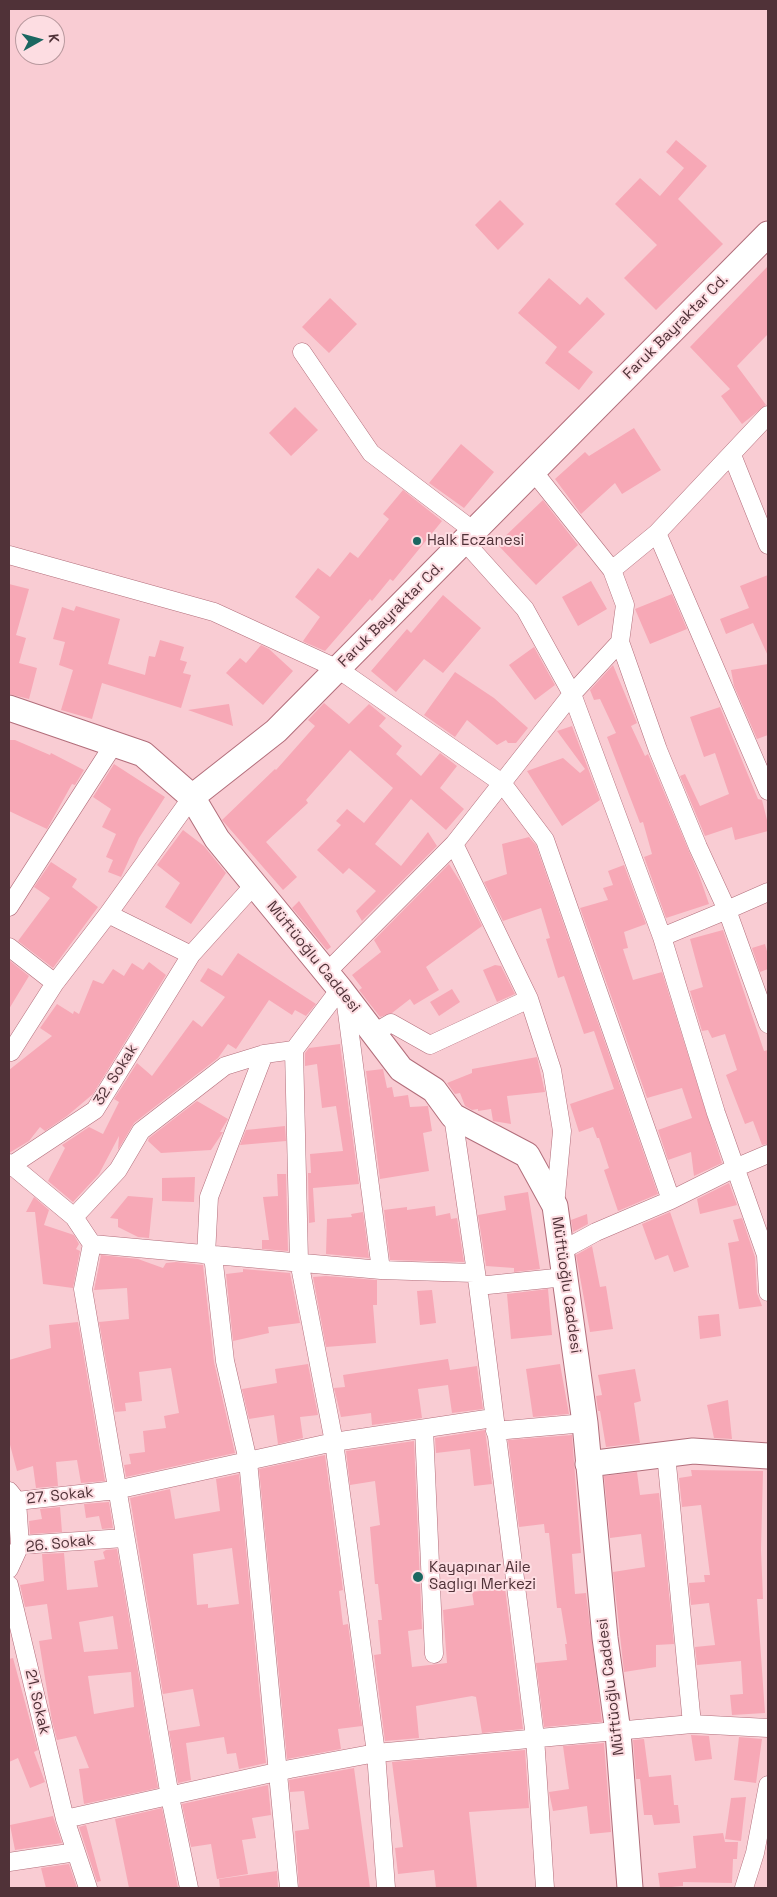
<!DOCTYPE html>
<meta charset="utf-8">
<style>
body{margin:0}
#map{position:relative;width:777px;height:1897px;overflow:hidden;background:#f9ccd3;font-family:"Space Grotesk",sans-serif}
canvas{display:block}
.frame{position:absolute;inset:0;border:10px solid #503238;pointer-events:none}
.north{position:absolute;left:15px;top:15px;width:50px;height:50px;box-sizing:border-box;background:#fddde2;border:1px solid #b8999e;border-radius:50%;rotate:83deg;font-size:14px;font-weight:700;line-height:20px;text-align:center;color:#503238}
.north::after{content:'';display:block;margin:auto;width:18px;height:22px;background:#1b6761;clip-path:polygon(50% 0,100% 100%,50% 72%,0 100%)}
</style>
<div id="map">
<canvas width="777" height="1897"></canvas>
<div class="frame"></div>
<div class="north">K</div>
</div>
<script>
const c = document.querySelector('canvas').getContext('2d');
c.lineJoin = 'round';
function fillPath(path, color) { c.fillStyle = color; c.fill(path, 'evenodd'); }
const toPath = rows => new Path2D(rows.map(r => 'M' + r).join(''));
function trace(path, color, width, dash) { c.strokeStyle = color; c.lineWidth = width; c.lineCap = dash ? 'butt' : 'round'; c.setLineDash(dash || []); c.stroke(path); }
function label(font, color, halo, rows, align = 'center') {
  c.font = font + ' "Space Grotesk",sans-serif'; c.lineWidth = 4; c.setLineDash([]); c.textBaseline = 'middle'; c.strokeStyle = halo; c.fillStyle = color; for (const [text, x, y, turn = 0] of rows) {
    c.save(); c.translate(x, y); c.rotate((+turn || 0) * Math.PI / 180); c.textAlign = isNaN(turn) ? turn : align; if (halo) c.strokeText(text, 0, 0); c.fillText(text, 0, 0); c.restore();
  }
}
fillPath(toPath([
 [676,140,707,166,678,199,723,244,656,310,624,278,657,245,615,204,640,178,660,196,684,168,666,152],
 [500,200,524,224,498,250,475,225],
 [768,266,768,334,737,366,766,405,742,424,721,396,730,389,690,347],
 [549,278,580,305,587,297,605,314,568,352,593,372,579,390,545,363,557,347,518,313],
 [330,298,357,324,329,353,302,327],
 [295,407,318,430,291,456,269,433],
 [634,428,661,470,622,494,615,483,581,514,555,479,585,452,589,456],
 [461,444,494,472,464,508,429,483],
 [403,490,442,521,393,581,390,579,372,601,370,599,325,651,304,642,303,641,320,617,295,597,318,568,330,577,350,552,358,558,389,519,383,514],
 [543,500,578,545,536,585,497,544],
 [768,575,768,656,753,623,726,634,720,619,749,608,740,586],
 [591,581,607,609,578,626,562,597],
 [9,584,29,589,16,635,26,638,19,663,37,668,29,699,9,694],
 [672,594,687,629,650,644,635,609],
 [443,595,481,628,443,673,424,659,396,692,371,671,407,629,411,633],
 [76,606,120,619,108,664,145,675,149,656,155,657,160,640,184,647,180,660,187,662,183,673,191,675,181,708,102,683,92,719,61,710,73,670,59,665,65,642,53,639,62,607,74,611],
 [261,645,269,649,293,671,263,705,226,673,240,658,246,663],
 [534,647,555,685,535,700,509,665],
 [768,664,768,735,757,739,734,686,731,670],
 [613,665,637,723,631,726,645,756,648,754,699,875,709,904,666,918,644,857,652,854,643,822,640,823,607,737,616,733,600,699,594,700,590,690],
 [455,672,494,698,528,728,516,743,508,743,506,740,497,745,467,720,455,737,424,715],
 [324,703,349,724,369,704,386,718,379,726,402,746,396,754,421,776,440,753,457,766,440,788,464,809,446,830,411,799,375,844,401,866,428,832,437,846,362,921,356,911,376,891,349,868,343,874,317,850,341,825,336,821,347,809,364,823,393,788,350,750,306,800,308,803,266,842,297,877,283,890,222,820,275,769,276,770,315,726,308,720],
 [229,704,233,726,188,710],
 [720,707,758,799,762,800,768,824,768,831,735,840,732,827,705,836,680,776,685,774,700,806,729,794,715,753,704,757,690,717],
 [572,726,600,800,562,826,527,771,563,758,580,773,585,769,557,731],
 [9,740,15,740,50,755,51,753,84,770,75,785,72,784,47,829,9,811],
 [114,764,165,797,139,838,121,877,108,872,113,860,106,857,116,834,102,827,111,809,93,797],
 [183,830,204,846,226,873,191,924,165,907,180,883,157,865],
 [529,837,536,845,658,1194,618,1211,604,1170,609,1168,599,1138,597,1138,593,1127,579,1132,570,1104,614,1089,594,1031,584,1034,564,976,558,978,546,939,550,938,541,908,503,921,484,882,507,874,502,844],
 [51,862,77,879,72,887,98,907,53,968,18,941,50,898,34,887],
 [449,864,461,883,482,926,426,967,439,990,414,1005,410,999,392,1013,380,1017,359,990,362,988,352,975,381,952,374,940],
 [624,865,646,924,624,932,628,948,623,949,633,980,662,972,722,1163,694,1176,691,1152,668,1160,658,1130,692,1118,682,1088,647,1098,580,908,608,900,603,888,613,885,608,871],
 [299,901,331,947,327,950,292,908],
 [723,930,764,1051,768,1050,768,1144,762,1145,753,1121,745,1124,726,1075,737,1070,725,1034,712,1038,708,1030,702,1031,690,991,703,987,690,939],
 [765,944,768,955,768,969,760,972,752,948],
 [238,953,316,1004,306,1016,295,1010,292,1015,269,1000,236,1049,228,1044,218,1058,134,1123,118,1150,119,1136,99,1174,73,1202,48,1181,65,1148,62,1145,89,1127,103,1134,119,1102,114,1099,137,1063,152,1076,193,1020,202,1027,225,997,200,981,208,968,222,976],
 [9,960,29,976,9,1009],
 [149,962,166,975,93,1094,67,1116,45,1131,40,1127,29,1141,9,1153,9,1070,52,1036,40,1028,57,1004,73,1014,74,1011,79,1014,93,980,103,984,113,969,124,976,132,963,143,970],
 [495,965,501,966,515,994,497,1002,483,970],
 [452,989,460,1002,439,1016,430,1002],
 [340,1044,359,1184,313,1188,315,1222,309,1223,308,1173,311,1173,310,1154,343,1151,336,1106,322,1108,317,1064,305,1066,305,1053,309,1048],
 [537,1057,545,1092,507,1096,511,1124,493,1121,491,1109,478,1111,478,1109,472,1110,465,1106,460,1093,455,1094,447,1083,472,1073,472,1069],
 [383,1069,387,1088,392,1087,394,1097,408,1095,410,1107,428,1106,432,1131,423,1133,429,1171,380,1179,366,1071],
 [197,1101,228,1119,220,1132,223,1132,211,1150,161,1153,148,1141,149,1138],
 [285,1126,286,1141,240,1145,246,1130],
 [277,1174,286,1174,288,1251,262,1249,262,1240,269,1240,263,1197,278,1196],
 [195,1177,194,1202,162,1201,162,1178],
 [729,1183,737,1205,700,1214,697,1199],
 [528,1192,540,1269,514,1272,514,1268,486,1266,478,1215,506,1210,504,1196],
 [128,1196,153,1198,149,1238,138,1237,118,1227,118,1219,110,1218],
 [34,1197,49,1210,44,1225,74,1235,79,1244,76,1249,80,1251,73,1288,43,1284,35,1212,26,1212],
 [435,1206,436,1216,450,1213,451,1219,457,1218,464,1262,390,1260,384,1210,407,1207,407,1210],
 [363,1212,369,1258,326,1254,327,1219,352,1217,351,1214],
 [670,1212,689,1267,674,1272,668,1255,655,1260,642,1224],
 [587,1214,588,1224,573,1232,571,1220],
 [742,1218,755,1257,757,1293,762,1306,739,1309,728,1243,739,1241,733,1220],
 [592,1246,600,1287,606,1286,613,1329,590,1332,576,1255],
 [101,1255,138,1259,163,1268,166,1263,176,1262,203,1265,214,1362,235,1453,126,1477,124,1465,131,1464,129,1454,145,1452,143,1431,166,1428,164,1416,179,1413,171,1368,139,1372,142,1401,125,1403,126,1411,115,1412,99,1322,129,1319,127,1288,94,1290],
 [243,1269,290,1273,300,1323,268,1327,269,1333,233,1341,226,1274,243,1272],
 [326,1276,377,1280,377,1305,373,1305,376,1343,326,1347,313,1277],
 [548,1289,552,1335,511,1339,507,1294],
 [432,1290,436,1323,420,1325,417,1291],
 [719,1314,721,1336,700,1339,698,1316],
 [78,1322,105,1481,81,1483,77,1460,56,1462,58,1486,36,1488,33,1466,17,1471,9,1441,9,1360,51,1348,49,1325],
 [448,1359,450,1370,477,1366,483,1409,452,1413,448,1385,418,1389,422,1418,372,1425,371,1413,341,1417,334,1388,345,1387,343,1375],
 [308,1364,318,1415,300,1417,303,1438,278,1444,274,1415,249,1419,242,1389,277,1383,275,1369],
 [560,1364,569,1414,533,1417,526,1369],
 [635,1369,641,1401,634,1403,640,1443,606,1447,600,1411,598,1411,596,1396,602,1395,598,1375],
 [728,1400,732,1439,714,1438,707,1405],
 [485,1430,492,1484,474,1486,470,1449,436,1453,435,1438],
 [572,1435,581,1553,572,1554,575,1594,586,1593,602,1722,544,1727,536,1663,567,1660,565,1644,567,1644,561,1608,557,1608,549,1533,545,1533,544,1524,519,1527,508,1440],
 [414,1441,422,1629,408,1631,412,1667,447,1663,443,1610,474,1605,472,1592,505,1588,523,1729,482,1733,476,1697,472,1696,416,1706,419,1738,385,1741,374,1655,381,1654,378,1620,382,1620,378,1584,375,1584,370,1527,380,1525,375,1481,350,1485,346,1451],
 [325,1455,343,1590,339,1591,343,1625,348,1624,362,1726,338,1729,341,1749,287,1759,259,1469],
 [691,1470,763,1471,761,1550,763,1599,757,1599,765,1713,732,1715,730,1695,743,1694,741,1661,697,1665,695,1647,715,1645,709,1603,691,1605,689,1583,705,1582,704,1575,710,1575,701,1505,682,1507,679,1478,692,1476],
 [637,1472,640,1495,659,1493,674,1644,656,1645,656,1667,624,1672,613,1572,645,1567,641,1534,610,1538,604,1476],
 [239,1474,266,1763,239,1769,236,1753,227,1754,224,1737,186,1743,191,1780,178,1783,169,1731,200,1726,193,1689,163,1694,130,1498,170,1489,175,1519,220,1511,216,1479],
 [232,1548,239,1604,208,1608,208,1604,197,1605,193,1554],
 [109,1502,113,1528,102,1529,99,1516,86,1518,84,1504],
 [60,1507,62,1532,30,1534,29,1521,42,1519,40,1509],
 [117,1549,158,1788,84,1804,79,1769,89,1768,76,1736,57,1740,52,1721,39,1641,52,1639,47,1604,25,1607,20,1585,44,1581,42,1554,64,1553,67,1590,98,1587,94,1561,105,1559,103,1552,106,1550],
 [113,1616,118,1649,84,1652,79,1622],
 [131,1672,134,1707,94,1714,88,1676],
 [13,1658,38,1750,34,1752,45,1782,30,1788,18,1758,9,1762,9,1659],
 [691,1735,709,1736,712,1759,695,1761],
 [739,1737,762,1739,756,1783,734,1780],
 [644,1739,649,1777,671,1775,674,1805,678,1805,680,1823,654,1825,652,1815,644,1815,640,1779,636,1779,633,1740],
 [604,1743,611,1832,590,1834,587,1806,553,1811,549,1792,569,1789,563,1746],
 [525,1750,529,1808,469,1812,477,1888,436,1888,434,1870,398,1874,395,1848,403,1847,392,1762],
 [354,1768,370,1888,299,1888,295,1831,309,1829,304,1791,290,1792,289,1780],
 [268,1785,271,1815,252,1818,256,1838,242,1840,248,1874,217,1879,211,1844,191,1847,182,1804],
 [746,1797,741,1841,725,1839,731,1798],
 [162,1808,178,1888,129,1888,115,1819],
 [53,1816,62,1843,15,1850,10,1825],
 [86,1825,101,1881,97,1882,79,1827],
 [723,1833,725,1842,738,1842,737,1859,733,1859,732,1883,683,1882,683,1886,660,1888,658,1873,696,1868,693,1836],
 [69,1864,77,1888,46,1888,41,1868],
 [277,1871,278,1888,220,1888,219,1879]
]), '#f7a8b6');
const street = toPath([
 [302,352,371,453,475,532],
 [732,455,768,545],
 [533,471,612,570,657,533,768,415],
 [657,533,768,791],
 [465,542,525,609,572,694,662,937,716,1113,766,1255,768,1292],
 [9,555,214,612,338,669,502,783,545,840,671,1200],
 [620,642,658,750,698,847,727,910,662,937],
 [454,844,529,999,552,1070,562,1131,555,1206],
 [768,892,727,910,768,1024],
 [9,907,114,744],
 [108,914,191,955,254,885],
 [9,947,55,983],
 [326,973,454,844,572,694,620,642,625,605,612,570],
 [345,997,381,1270],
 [374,1033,391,1023,430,1045,529,999],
 [294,1050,340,989],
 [11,1052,55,983,108,914,192,797],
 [453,1116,478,1286,535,1737,545,1888],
 [9,1163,74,1217,92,1244],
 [9,1167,95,1110,191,955],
 [74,1217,118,1170,141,1131,225,1066,264,1054],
 [561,1251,596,1232,671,1200,735,1168,768,1154],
 [206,1255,209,1197,264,1054,294,1050,299,1261,334,1442,376,1753,386,1888],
 [213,1255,225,1361,248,1461,289,1888],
 [478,1286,565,1277],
 [424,1429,434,1654],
 [495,1431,585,1423],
 [666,1454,692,1724],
 [9,1491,17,1501,116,1490,334,1442,493,1418],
 [17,1501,20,1545],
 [9,1569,20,1545,124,1538],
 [9,1585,65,1819],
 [9,1862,76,1852],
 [88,1888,65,1819,290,1769,376,1753,692,1724,768,1728],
 [189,1888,170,1797,83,1289,92,1244,381,1270,474,1273],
 [744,1888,755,1853,768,1785]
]);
const secondary = toPath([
 [9,708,143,754,192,797,276,731,768,234],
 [192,797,217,839,340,989,401,1069,434,1090,453,1116,527,1155,555,1206,585,1423,605,1638,618,1732,630,1888],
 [588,1464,693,1451,768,1456]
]);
trace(street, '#b26e7b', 19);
trace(secondary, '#b26e7b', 27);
trace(street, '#fff', 18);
trace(secondary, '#fff', 25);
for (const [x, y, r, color] of [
 [417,541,5,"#1b6761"],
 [418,1577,6,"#1b6761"]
]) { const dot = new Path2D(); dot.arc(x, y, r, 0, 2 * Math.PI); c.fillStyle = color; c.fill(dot); trace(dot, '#fddde2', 2); }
label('15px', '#503238', '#fddde2', [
 ["Faruk Bayraktar Cd.",676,327,-45],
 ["Faruk Bayraktar Cd.",391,615,-45],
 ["Müftüoğlu Caddesi",313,957,51],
 ["32. Sokak",116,1075,-58],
 ["Müftüoğlu Caddesi",566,1285,82],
 ["27. Sokak",60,1496,-6],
 ["26. Sokak",60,1544,-6],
 ["Müftüoğlu Caddesi",611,1687,-97],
 ["21. Sokak",37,1702,77]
]);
label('15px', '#503238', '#fddde2', [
 ["Halk Eczanesi",427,541],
 ["Kayapınar Aile",429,1568],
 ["Saglıgı Merkezi",429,1585]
], 'left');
</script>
